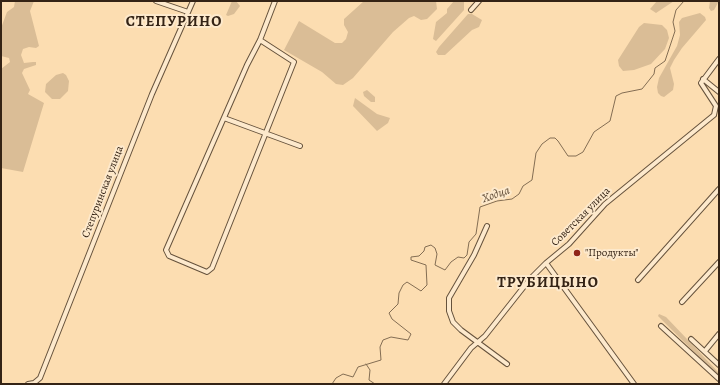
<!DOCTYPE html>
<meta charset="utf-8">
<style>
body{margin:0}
#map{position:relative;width:720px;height:385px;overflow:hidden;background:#fcddb1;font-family:Alegreya,serif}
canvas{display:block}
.frame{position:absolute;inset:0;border:2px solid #342315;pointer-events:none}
</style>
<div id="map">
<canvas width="720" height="385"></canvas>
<div class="frame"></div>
</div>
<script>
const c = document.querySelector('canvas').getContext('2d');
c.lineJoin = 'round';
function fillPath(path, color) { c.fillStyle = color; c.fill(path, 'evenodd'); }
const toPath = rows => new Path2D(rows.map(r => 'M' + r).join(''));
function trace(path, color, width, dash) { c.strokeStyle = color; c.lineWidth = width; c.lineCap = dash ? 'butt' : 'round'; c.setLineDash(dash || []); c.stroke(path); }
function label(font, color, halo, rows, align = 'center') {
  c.font = font + ' Alegreya,serif'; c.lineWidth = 4; c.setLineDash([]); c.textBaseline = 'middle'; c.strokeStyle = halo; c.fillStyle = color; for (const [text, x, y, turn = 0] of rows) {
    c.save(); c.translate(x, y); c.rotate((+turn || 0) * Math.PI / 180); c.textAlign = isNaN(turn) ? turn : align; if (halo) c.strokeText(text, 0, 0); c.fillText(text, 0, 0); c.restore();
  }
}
fillPath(toPath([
 [15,1,34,1,30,11,39,46,36,48,29,47,23,49,21,55,24,63,33,62,36,62,36,65,24,69,22,73,30,90,28,94,44,103,23,172,1,168,1,69,10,62,9,58,1,56,1,28,7,12,14,7],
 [232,1,236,1,240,6,234,14,228,16,226,15],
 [364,1,436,1,437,9,427,19,421,20,414,16,409,18,393,32,353,78,343,85,336,84,322,72,284,50,299,21,335,43,342,43,346,39,348,32,344,25,344,19],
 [454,1,464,1,464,10,436,41,433,39,436,22,447,13,447,9],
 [657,1,674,1,656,13,650,9],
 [710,1,719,1,714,10,711,11,709,8],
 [700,13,705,17,706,20,682,48,674,60,670,68,674,84,673,90,664,97,661,96,658,93,657,87,659,78,677,46,680,35,679,22,682,18],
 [468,14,472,14,482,20,479,27,472,30,445,55,438,55,436,52,439,47],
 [644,23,662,25,667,30,669,38,665,49,651,64,634,70,623,71,619,66,618,60,639,27],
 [63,73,66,75,69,81,68,91,60,99,52,99,45,92,46,84,56,75],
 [367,90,375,97,375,102,371,102,364,96,363,92],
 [355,98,377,114,390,118,388,123,377,131,353,106],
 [659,314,666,317,687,339,719,373,719,377,658,316]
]), '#dabd96');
trace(toPath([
 [366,364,370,370,369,380,375,384],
 [332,384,336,378,343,374,353,377,358,367,381,360,380,347,383,340,391,337,408,340,411,334,392,319,389,313,398,304,399,293,403,285,407,282,421,291,427,285,426,265,411,260,411,257,419,256,424,251,425,247,431,245,435,248,437,254,435,265,445,270,451,262,458,257,464,258,467,255,469,242,476,234,480,207,497,201,512,199,519,194,523,186,532,180,536,153,542,144,550,138,555,138,558,141,568,156,576,156,583,152,594,132,610,121,616,96,622,93,642,89,654,74,655,68,665,61,675,31,673,22,676,10,684,1],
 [377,384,382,384]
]), '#836d53', 1);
const minor = toPath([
 [156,1,188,12],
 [471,10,479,1],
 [260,40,294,62,212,268,207,272,169,256,166,250,247,65,260,40,275,1],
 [703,79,719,92],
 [224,118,300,146],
 [487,226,474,255,449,298,449,311,453,322,461,330,507,364],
 [638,280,719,189],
 [682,302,719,262],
 [661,326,719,379],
 [691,339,719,365],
 [705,351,719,334],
 [28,384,34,383,40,378,152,94,193,1],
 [444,384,471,348,485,336,530,279,546,263],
 [634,384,546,263,569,244,605,204,714,115,716,106,701,83,719,59]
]);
trace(minor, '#66523c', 6);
trace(minor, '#fde9cc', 4);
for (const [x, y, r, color] of [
 [577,253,4,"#8f2418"]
]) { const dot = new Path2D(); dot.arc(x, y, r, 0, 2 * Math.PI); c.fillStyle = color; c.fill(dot); trace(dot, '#fde9cc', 1.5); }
label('11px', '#342315', '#fde9cc', [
 ["Степуринская улица",103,192,-69],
 ["Советская улица",581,217,-45]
]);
label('11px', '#342315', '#fde9cc', [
 ["\"Продукты\"",585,253]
], 'left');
label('italic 12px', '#624e39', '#fde9cc', [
 ["Ходца",496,195,-19]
]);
c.letterSpacing = '1px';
label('bold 15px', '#342315', '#fde9cc', [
 ["СТЕПУРИНО",174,22],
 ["ТРУБИЦЫНО",548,283]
]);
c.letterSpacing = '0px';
</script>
